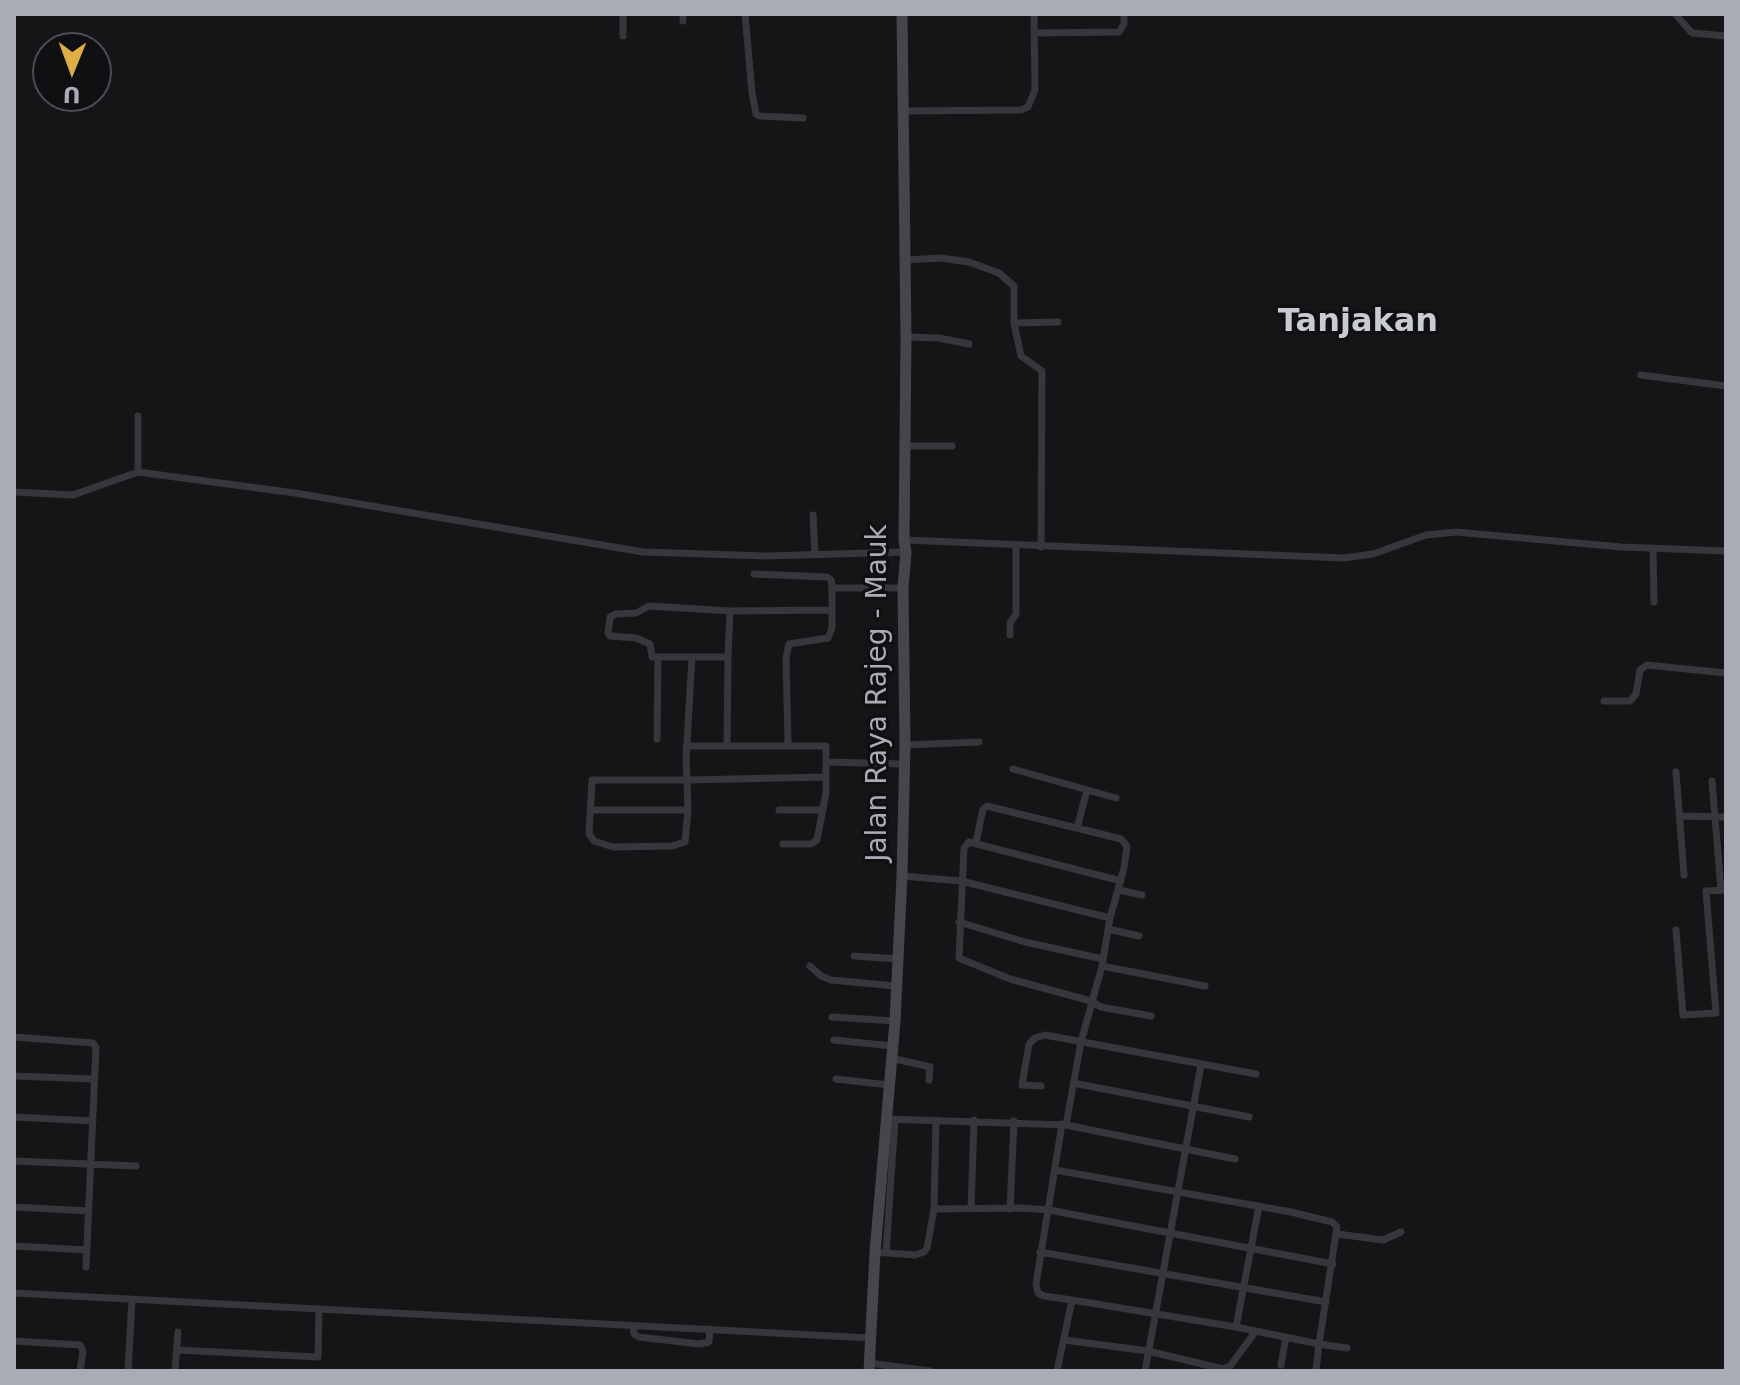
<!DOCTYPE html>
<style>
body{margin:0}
#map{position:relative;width:1740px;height:1385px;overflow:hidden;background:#151517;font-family:"DejaVu Sans",sans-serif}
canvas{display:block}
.frame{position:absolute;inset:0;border:16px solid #a9acb6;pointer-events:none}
.north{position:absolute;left:32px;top:32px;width:80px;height:80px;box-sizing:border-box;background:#101012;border:2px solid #4d4e54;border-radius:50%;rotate:181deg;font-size:22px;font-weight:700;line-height:32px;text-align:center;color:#a9acb6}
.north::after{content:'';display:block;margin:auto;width:28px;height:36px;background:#dead46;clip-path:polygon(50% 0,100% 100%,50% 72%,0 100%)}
</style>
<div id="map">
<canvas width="1740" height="1385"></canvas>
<div class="frame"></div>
<div class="north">U</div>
</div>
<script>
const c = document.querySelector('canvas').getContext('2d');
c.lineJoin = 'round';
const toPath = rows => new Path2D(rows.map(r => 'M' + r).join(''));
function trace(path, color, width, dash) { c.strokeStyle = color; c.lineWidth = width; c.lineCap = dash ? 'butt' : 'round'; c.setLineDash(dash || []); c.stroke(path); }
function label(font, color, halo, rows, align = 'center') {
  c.font = font + ' "DejaVu Sans",sans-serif'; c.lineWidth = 6; c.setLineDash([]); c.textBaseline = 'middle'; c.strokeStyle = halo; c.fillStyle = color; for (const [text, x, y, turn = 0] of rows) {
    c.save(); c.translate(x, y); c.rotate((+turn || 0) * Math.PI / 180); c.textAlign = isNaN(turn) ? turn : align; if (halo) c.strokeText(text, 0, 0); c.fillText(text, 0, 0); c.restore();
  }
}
trace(toPath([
 [745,14,752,93,756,114,759,116,803,118],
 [1675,14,1692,33,1726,36],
 [683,21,683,14],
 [1034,33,1119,32,1124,24,1124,14],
 [623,36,623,14],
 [902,111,1021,110,1028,107,1035,90,1034,14],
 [905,260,941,258,969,262,999,273,1014,286,1014,323,1021,356,1042,371,1041,547],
 [1014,323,1058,322],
 [906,337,939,338,969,344],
 [1641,375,1726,386],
 [905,446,952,446],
 [138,472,138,416],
 [14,492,73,495,138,472,295,493,643,552,766,556,906,552],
 [813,515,815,553],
 [904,540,1344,558,1373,554,1426,535,1456,532,1621,547,1726,551],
 [1653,549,1654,602],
 [754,574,827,577,831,580,832,588],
 [730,611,728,657,652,657,650,644,636,638,610,636,608,633,610,617,616,614,636,613,649,606,730,611,832,610],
 [1010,635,1010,623,1016,614,1016,546],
 [692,657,686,760,687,780,688,810,685,842,672,846,613,847,594,841,589,834,592,780,687,780,826,777],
 [1604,701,1630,701,1636,694,1640,670,1647,665,1726,673],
 [657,739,658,657],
 [788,744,786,658,789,644,828,638,832,628,832,588,903,588],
 [727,745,728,657],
 [905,745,979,742],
 [686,746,826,746,826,793,817,840,811,844,783,844],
 [827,762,904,764],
 [1013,769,1116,798],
 [1676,772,1684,875],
 [1712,781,1721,890],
 [590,810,688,810],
 [779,810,823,810],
 [1680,816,1726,817],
 [1077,828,1087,790],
 [976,842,983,809,987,806,1121,839,1127,846,1124,868,1110,918,1102,966,1081,1042,1066,1125],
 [902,876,961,881,1110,918],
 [1121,881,969,842,964,848,959,958,1010,979,1091,1001,1101,1007,1151,1016],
 [1119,890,1142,895],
 [959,922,1025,942,1103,959],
 [1108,929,1139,936],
 [1676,930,1683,1015,1716,1013,1706,891,1726,890],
 [854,956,898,959],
 [810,966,821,976,831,980,896,986],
 [1102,966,1205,986],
 [832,1017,895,1021],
 [14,1037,93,1043,96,1047,86,1267],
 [834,1040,892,1046],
 [891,1058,930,1067,929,1080],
 [14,1076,94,1079],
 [836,1079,889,1085],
 [1073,1083,1249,1117],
 [1041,1086,1022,1085,1029,1044,1035,1038,1045,1035,1256,1074],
 [14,1117,93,1121],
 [886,1119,1066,1125,1235,1159],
 [14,1161,136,1166],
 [1055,1170,1291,1212,1332,1222,1337,1227,1319,1344,1236,1327,1072,1300],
 [14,1207,89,1211],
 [934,1209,936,1120],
 [971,1209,974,1120],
 [1010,1209,1014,1121],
 [1337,1234,1383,1240,1401,1232],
 [14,1246,87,1250],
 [875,1252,915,1255,924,1252,927,1248,934,1209,1022,1208,1049,1210,1333,1264],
 [1040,1252,1326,1302],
 [886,1253,895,1119],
 [14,1293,870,1338],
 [633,1326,634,1334,639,1337,699,1344,709,1342,710,1329],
 [1236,1327,1259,1206],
 [1064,1340,1148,1351,1223,1369,1230,1366,1256,1331],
 [14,1341,80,1345,83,1351,80,1371],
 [177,1350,318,1357,319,1309],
 [869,1363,930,1371],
 [1281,1365,1286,1337],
 [128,1371,132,1299],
 [175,1371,178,1332],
 [1057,1371,1072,1300,1044,1296,1038,1293,1036,1284,1062,1124],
 [1145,1371,1201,1065],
 [1316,1371,1319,1344,1347,1348]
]), '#37373b', 7);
trace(toPath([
 [869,1371,875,1252,895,1021,902,876,905,745,903,588,906,552,904,540,906,337,902,14]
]), '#45464b', 11);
label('28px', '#a9acb6', '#101012', [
 ["Jalan Raya Rajeg - Mauk",879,693,-90]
]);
label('bold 32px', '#c9cbd2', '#101012', [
 ["Tanjakan",1358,323]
]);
</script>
